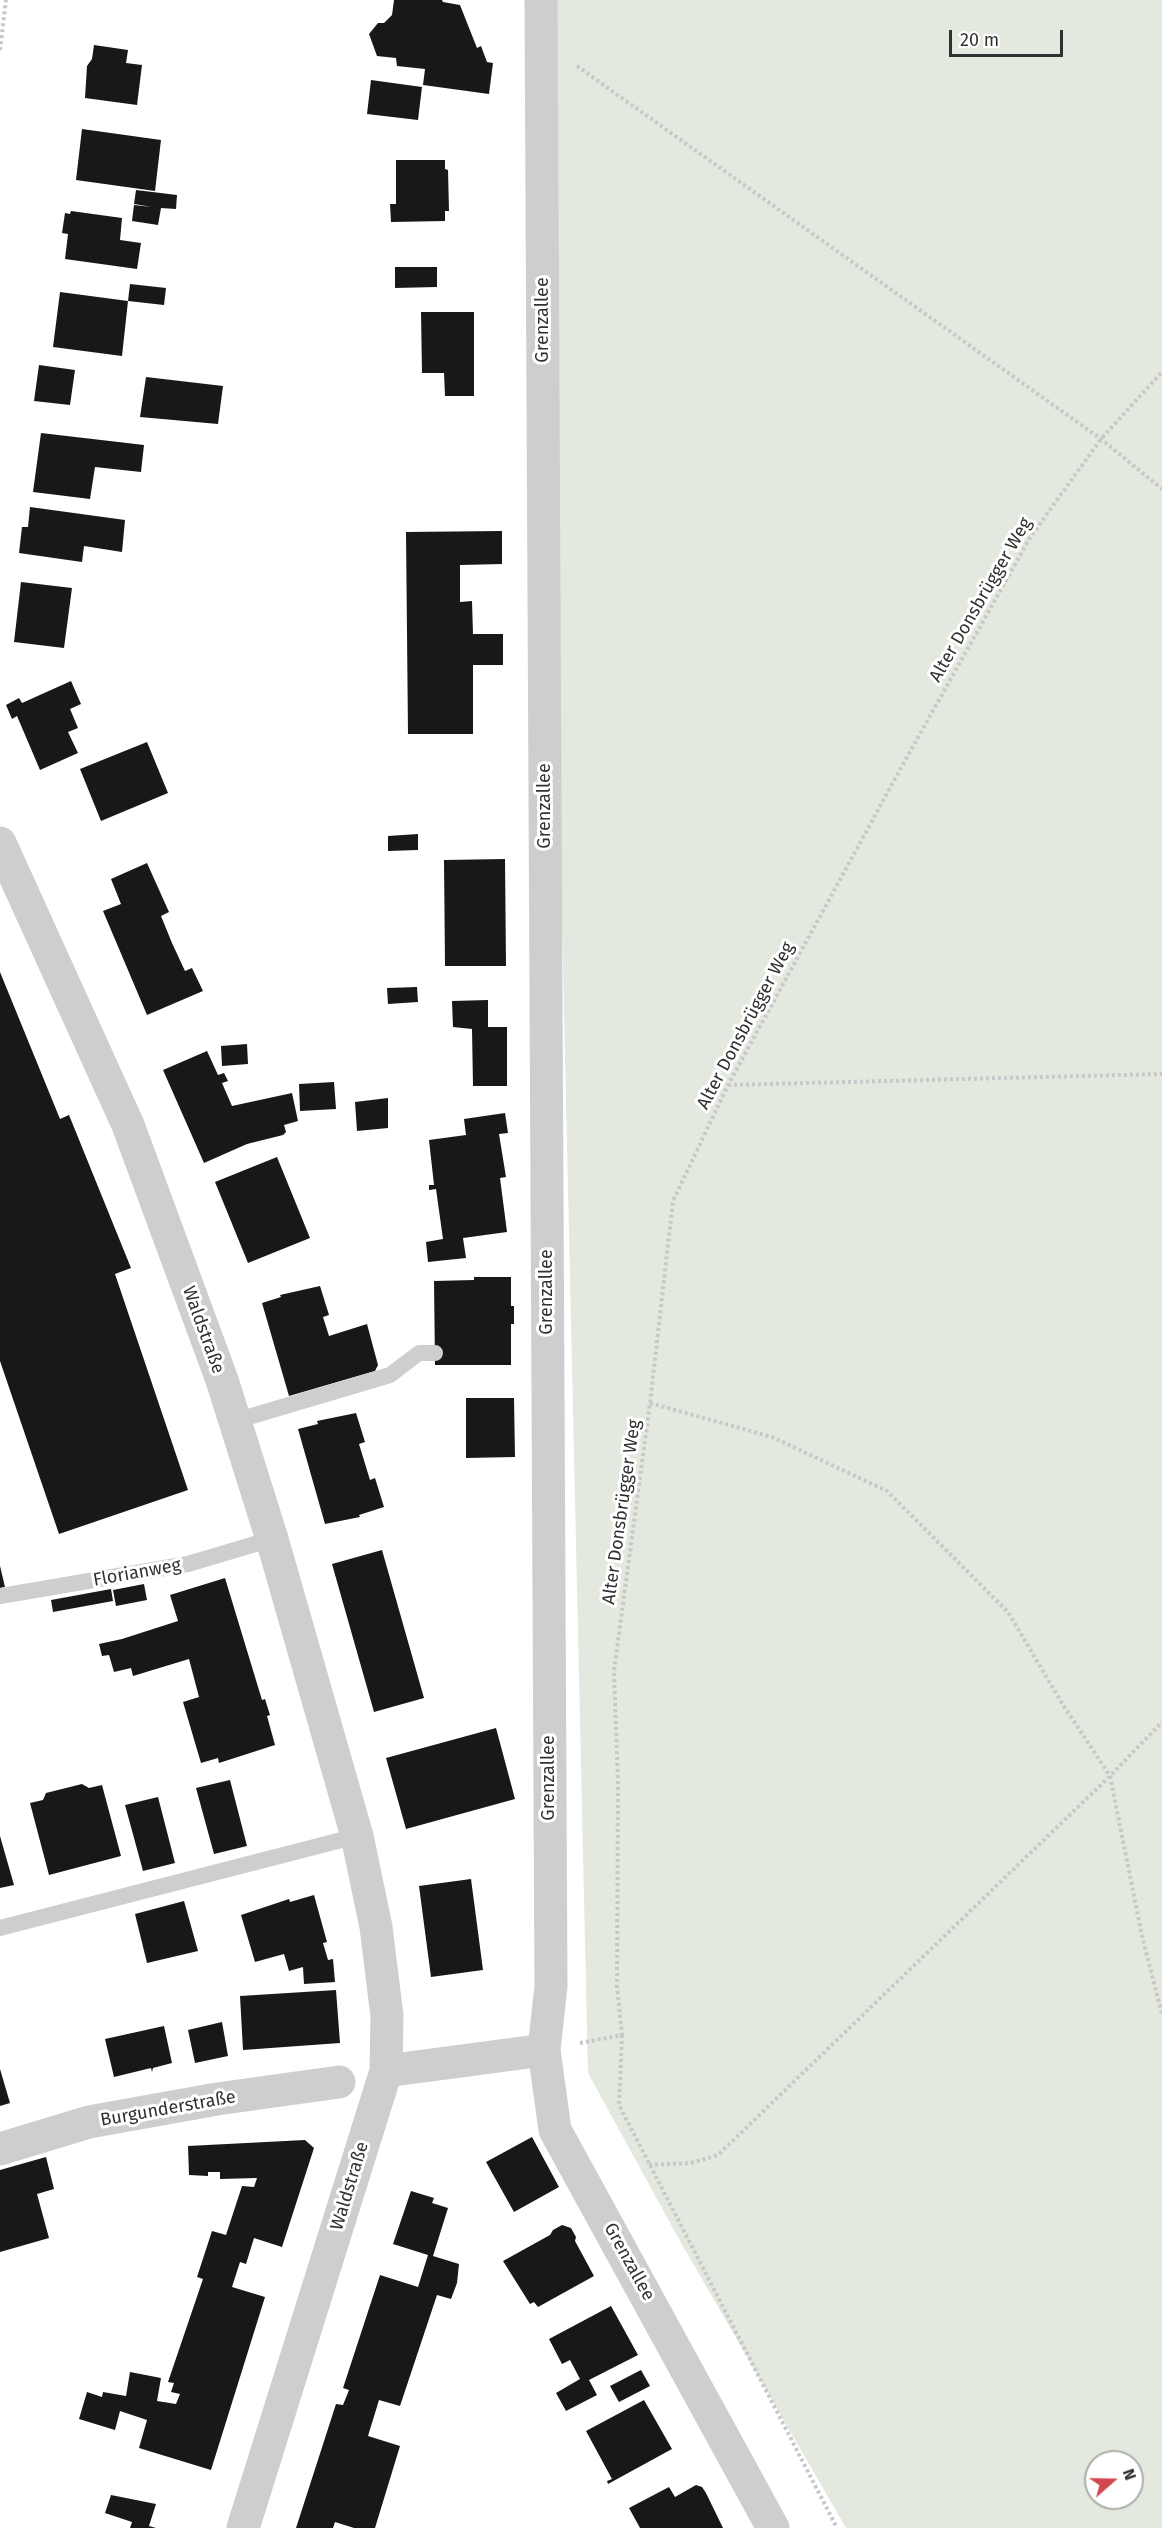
<!DOCTYPE html>
<meta charset="utf-8">
<style>
body{margin:0}
#map{position:relative;width:1162px;height:2528px;overflow:hidden;background:#fff;font-family:"Fira Sans",sans-serif}
canvas{display:block}
.north{position:absolute;left:1084px;top:2450px;width:60px;height:60px;box-sizing:border-box;background:#fff;border:2px solid #adadad;border-radius:50%;rotate:70deg;font-size:16px;font-weight:700;line-height:24px;text-align:center;color:#313131}
.north::after{content:'';display:block;margin:auto;width:21px;height:27px;background:#d1494e;clip-path:polygon(50% 0,100% 100%,50% 72%,0 100%)}
.scale{position:absolute;left:949px;top:30px;width:114px;height:27px;box-sizing:border-box;border:3px solid #313131;border-top:0;padding-left:8px;font-size:18px;line-height:21px;white-space:nowrap;color:#313131;-webkit-text-stroke:4px #fff;paint-order:stroke}
</style>
<div id="map">
<canvas width="1162" height="2528"></canvas>
<div class="north">N</div>
<div class="scale">20 m</div>
</div>
<script>
const c = document.querySelector('canvas').getContext('2d');
c.lineJoin = 'round';
function fillPath(path, color) { c.fillStyle = color; c.fill(path, 'evenodd'); }
const toPath = rows => new Path2D(rows.map(r => 'M' + r).join(''));
function trace(path, color, width, dash) { c.strokeStyle = color; c.lineWidth = width; c.lineCap = dash ? 'butt' : 'round'; c.setLineDash(dash || []); c.stroke(path); }
function label(font, color, halo, rows, align = 'center') {
  c.font = font + ' "Fira Sans",sans-serif'; c.lineWidth = 6; c.setLineDash([]); c.textBaseline = 'middle'; c.strokeStyle = halo; c.fillStyle = color; for (const [text, x, y, turn = 0] of rows) {
    c.save(); c.translate(x, y); c.rotate((+turn || 0) * Math.PI / 180); c.textAlign = isNaN(turn) ? turn : align; if (halo) c.strokeText(text, 0, 0); c.fillText(text, 0, 0); c.restore();
  }
}
fillPath(toPath([
 [554,0,1162,0,1162,2528,846,2528,680,2241,588,2073,542,40],
 [1096,2462,1132,2462,1132,2498,1096,2498]
]), '#e3e9de');
fillPath(toPath([
 [394,0,442,0,443,2,460,5,477,48,481,46,487,62,493,63,489,94,423,85,425,69,397,66,396,58,377,56,369,34,378,23,384,23,392,15],
 [94,45,128,50,126,63,142,65,137,105,85,98,87,66,92,59],
 [371,80,422,87,418,120,367,114],
 [82,129,161,140,155,191,76,180],
 [396,160,445,160,445,169,448,170,449,211,445,211,445,221,391,222,390,204,396,204],
 [136,190,177,195,176,209,161,208,158,225,132,221,134,205,152,207,134,204],
 [71,211,122,218,120,240,141,243,137,269,65,259,68,234,62,233,65,213,70,214],
 [395,267,437,267,437,287,395,288],
 [130,284,166,288,164,305,128,301],
 [60,292,128,301,122,356,53,347],
 [421,312,474,312,474,396,445,396,444,373,422,373],
 [39,365,75,370,70,405,34,401],
 [146,377,223,386,218,424,140,417],
 [41,433,144,445,141,472,95,467,90,499,33,492],
 [30,507,125,520,122,552,84,546,82,562,19,553,22,527,28,527],
 [502,531,502,564,460,565,460,602,472,601,473,634,503,634,503,665,473,665,473,734,408,734,406,532],
 [21,582,72,588,64,648,14,642],
 [71,681,81,704,70,709,78,728,68,732,78,753,40,770,17,716,12,719,6,705,19,698,22,703],
 [147,742,168,793,101,821,80,769],
 [418,834,418,850,388,851,388,836],
 [505,859,506,966,445,966,444,860],
 [147,863,169,912,161,916,172,943,185,971,192,968,203,991,147,1015,103,911,121,904,111,879],
 [0,972,60,1119,69,1115,131,1268,115,1274,188,1490,59,1534,0,1361],
 [417,987,418,1002,388,1004,387,988],
 [488,1000,488,1027,507,1027,507,1086,473,1086,472,1029,453,1027,452,1001],
 [247,1044,248,1064,222,1066,221,1046],
 [207,1051,218,1075,224,1073,228,1081,222,1083,232,1106,292,1093,298,1121,284,1125,286,1132,283,1135,247,1144,204,1163,163,1070],
 [334,1082,336,1109,300,1111,299,1084],
 [388,1098,388,1128,357,1131,355,1102],
 [505,1113,508,1133,499,1134,506,1177,500,1178,507,1232,463,1238,466,1258,428,1262,426,1242,443,1239,436,1189,429,1190,429,1185,434,1185,429,1140,466,1135,464,1119],
 [277,1157,310,1238,248,1263,215,1182],
 [474,1277,511,1277,511,1306,514,1306,514,1324,511,1324,511,1365,435,1365,434,1281,474,1280],
 [320,1286,329,1315,323,1317,329,1336,367,1324,378,1365,375,1371,289,1396,262,1303,281,1297,280,1295],
 [466,1398,514,1398,515,1457,466,1458],
 [356,1413,365,1442,359,1444,370,1480,375,1478,384,1507,359,1515,360,1517,325,1524,298,1429,318,1424,317,1421],
 [382,1550,424,1698,374,1712,332,1564],
 [0,1566,5,1587,0,1588],
 [225,1578,262,1700,265,1699,270,1715,267,1716,275,1745,219,1763,218,1758,201,1763,183,1702,199,1697,189,1659,133,1676,131,1668,114,1672,109,1655,102,1656,99,1644,122,1639,178,1621,170,1595],
 [144,1584,147,1600,116,1606,113,1590],
 [111,1589,113,1601,53,1612,51,1600],
 [496,1728,515,1799,406,1829,386,1758],
 [230,1780,247,1846,214,1854,196,1788],
 [82,1784,89,1788,102,1785,121,1856,49,1875,30,1803,43,1800,46,1793],
 [158,1797,175,1863,143,1871,125,1805],
 [0,1836,14,1885,0,1888],
 [471,1879,483,1970,431,1977,419,1886],
 [314,1895,327,1942,323,1943,328,1960,333,1959,335,1982,304,1984,303,1967,289,1971,284,1954,255,1962,241,1915,289,1899,290,1902],
 [184,1901,198,1951,147,1963,135,1914],
 [336,1990,340,2043,243,2050,240,1996],
 [222,2022,228,2056,195,2063,188,2030],
 [164,2026,172,2063,153,2068,152,2072,151,2068,114,2077,105,2039],
 [0,2069,10,2103,0,2106],
 [532,2137,559,2187,514,2212,486,2162],
 [305,2140,314,2148,282,2247,254,2238,246,2264,240,2262,232,2287,265,2297,211,2470,139,2448,147,2420,120,2411,115,2430,79,2419,87,2392,102,2397,103,2392,126,2396,130,2372,161,2378,157,2401,176,2404,180,2394,171,2392,174,2383,168,2382,203,2279,197,2277,212,2231,226,2235,242,2186,254,2187,257,2178,220,2179,220,2172,208,2172,208,2176,189,2175,188,2146],
 [46,2157,54,2189,37,2194,49,2238,0,2252,0,2170],
 [411,2191,434,2198,432,2203,448,2208,433,2256,459,2264,457,2283,451,2299,437,2295,400,2406,379,2400,368,2436,400,2446,375,2528,354,2528,335,2522,333,2528,296,2528,336,2404,343,2405,349,2390,343,2388,380,2275,418,2287,428,2255,393,2244],
 [562,2225,571,2228,576,2237,575,2241,594,2276,538,2307,534,2302,530,2304,503,2261,550,2235,553,2230],
 [611,2306,638,2355,589,2380,597,2395,566,2411,556,2393,580,2379,570,2360,562,2364,549,2339],
 [641,2370,650,2386,619,2402,610,2386],
 [644,2400,672,2449,608,2484,607,2481,612,2479,586,2431],
 [696,2485,702,2487,706,2493,723,2528,640,2528,629,2508,669,2487,675,2497],
 [111,2495,156,2504,149,2526,156,2528,130,2528,132,2522,105,2513]
]), '#181818');
trace(toPath([
 [0,50,6,0],
 [577,66,1101,439,1162,489],
 [728,1085,1162,1074],
 [650,1403,772,1437,887,1491,1008,1612,1063,1705,1110,1776,1142,1936,1162,2014],
 [622,2035,619,2105,837,2528],
 [580,2043,622,2035,617,1986,618,1784,614,1671,650,1403,673,1201,728,1085,902,766,1031,536,1101,439,1162,372],
 [649,2165,691,2163,718,2155,1110,1776,1162,1722]
]), '#c8c8c8', 4, [3, 3]);
trace(toPath([
 [235,1421,390,1375,419,1353,435,1353],
 [0,1596,188,1564,272,1539],
 [0,1928,357,1836]
]), '#cecece', 16);
trace(toPath([
 [541,0,551,1986,544,2050,555,2130,773,2528],
 [0,843,128,1125,222,1380,272,1539,357,1836,376,1927,387,2016,386,2071,243,2528],
 [386,2071,544,2050],
 [0,2149,89,2122,217,2099,339,2082]
]), '#cecece', 33);
label('18px', '#313131', '#fff', [
 ["Grenzallee",543,320,-90],
 ["Alter Donsbrügger Weg",981,600,-60],
 ["Grenzallee",545,806,-90],
 ["Alter Donsbrügger Weg",746,1026,-62],
 ["Grenzallee",547,1292,-90],
 ["Waldstraße",203,1330,70],
 ["Alter Donsbrügger Weg",622,1512,-82],
 ["Florianweg",137,1573,-10],
 ["Grenzallee",549,1778,-90],
 ["Burgunderstraße",168,2109,-10],
 ["Waldstraße",350,2186,-73],
 ["Grenzallee",629,2262,61]
]);
</script>
